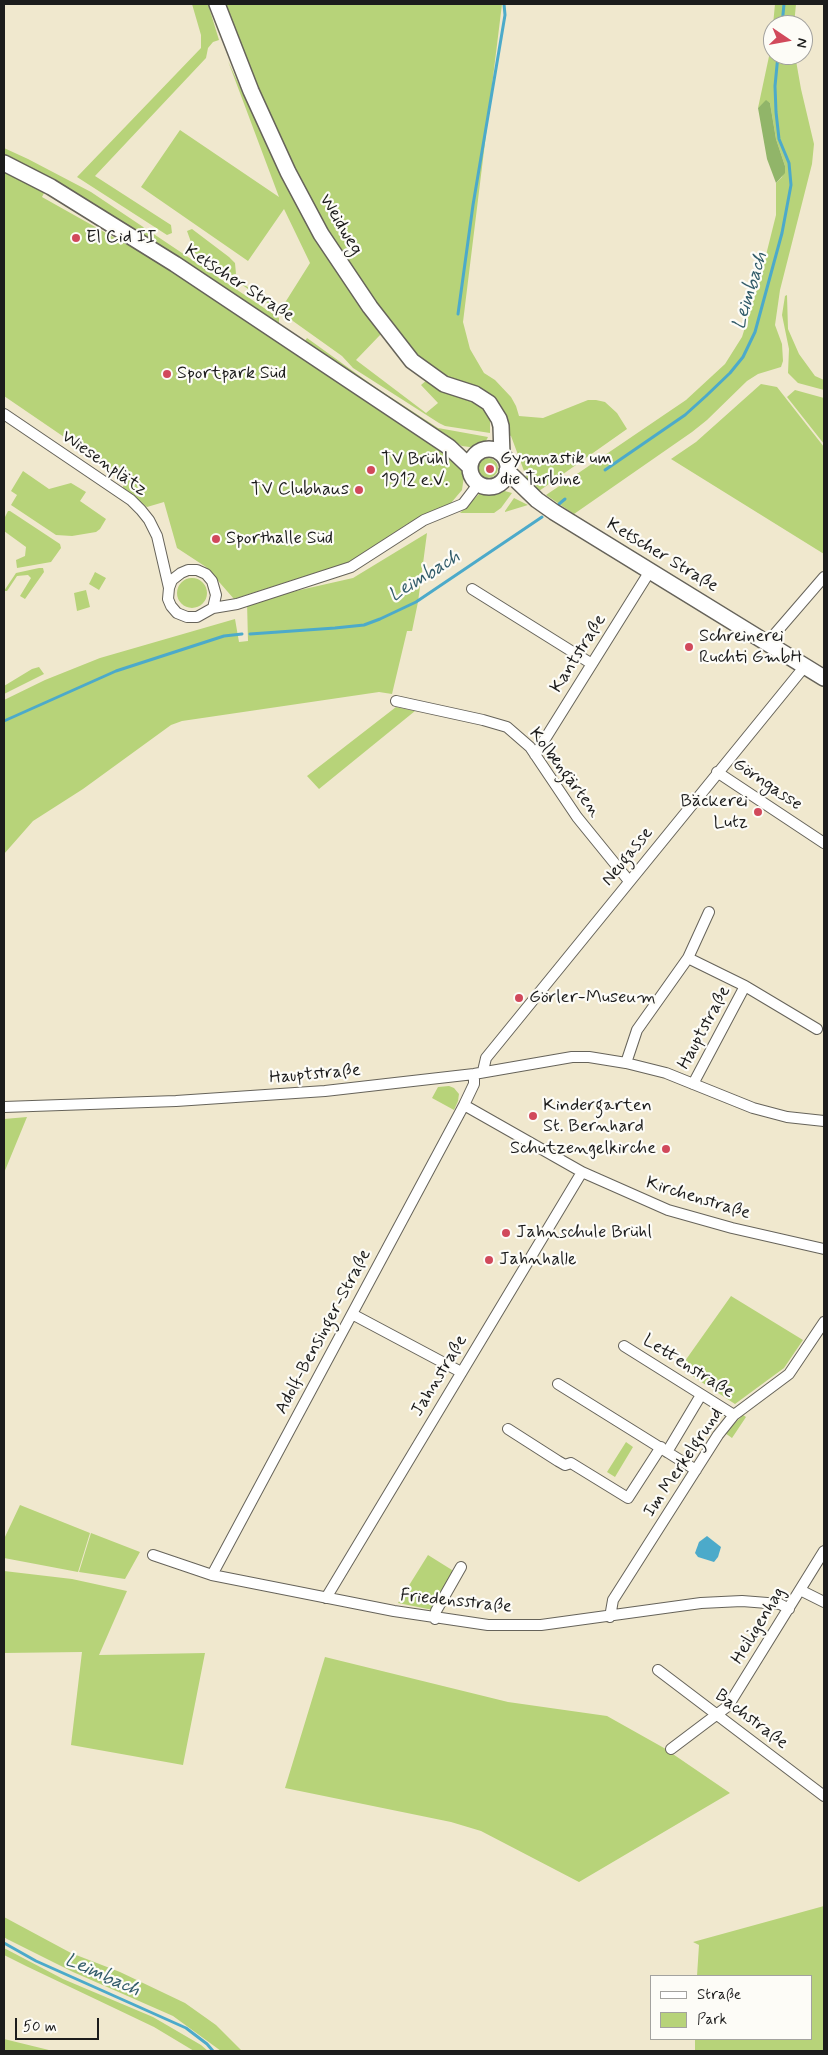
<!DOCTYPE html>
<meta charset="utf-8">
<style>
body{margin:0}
#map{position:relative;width:828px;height:2055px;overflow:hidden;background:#f0e8ce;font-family:Mynerve,sans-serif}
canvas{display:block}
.frame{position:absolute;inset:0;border:5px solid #1c1c1c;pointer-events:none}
.legend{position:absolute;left:650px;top:1975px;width:162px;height:65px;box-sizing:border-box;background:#fdfcf7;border:1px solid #a3a29f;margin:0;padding:6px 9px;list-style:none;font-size:15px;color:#1c1c1c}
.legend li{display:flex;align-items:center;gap:10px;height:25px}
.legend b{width:25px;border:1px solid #a3a29f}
.north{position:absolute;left:763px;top:15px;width:50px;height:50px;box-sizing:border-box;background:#fdfcf7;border:1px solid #a3a29f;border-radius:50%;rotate:102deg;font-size:14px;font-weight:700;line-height:20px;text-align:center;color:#1c1c1c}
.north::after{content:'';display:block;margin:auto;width:18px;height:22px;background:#d1495b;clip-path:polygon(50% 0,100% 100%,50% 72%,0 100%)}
.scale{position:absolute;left:15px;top:2018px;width:84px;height:22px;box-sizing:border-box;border:2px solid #1c1c1c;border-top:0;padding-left:6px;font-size:15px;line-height:18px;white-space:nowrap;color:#1c1c1c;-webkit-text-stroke:4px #fdfcf7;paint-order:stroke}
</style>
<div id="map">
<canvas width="828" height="2055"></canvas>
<div class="frame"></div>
<ul class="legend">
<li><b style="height:6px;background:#fff"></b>Straße</li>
<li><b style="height:14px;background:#b7d379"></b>Park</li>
</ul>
<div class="north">N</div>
<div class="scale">50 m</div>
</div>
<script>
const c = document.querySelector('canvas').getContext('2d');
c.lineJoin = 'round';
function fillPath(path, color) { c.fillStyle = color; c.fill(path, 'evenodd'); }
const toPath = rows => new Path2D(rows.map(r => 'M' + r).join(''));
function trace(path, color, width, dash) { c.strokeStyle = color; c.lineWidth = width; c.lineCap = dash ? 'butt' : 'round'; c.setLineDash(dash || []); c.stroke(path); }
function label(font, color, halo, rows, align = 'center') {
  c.font = font + ' Mynerve,sans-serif'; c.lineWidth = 4.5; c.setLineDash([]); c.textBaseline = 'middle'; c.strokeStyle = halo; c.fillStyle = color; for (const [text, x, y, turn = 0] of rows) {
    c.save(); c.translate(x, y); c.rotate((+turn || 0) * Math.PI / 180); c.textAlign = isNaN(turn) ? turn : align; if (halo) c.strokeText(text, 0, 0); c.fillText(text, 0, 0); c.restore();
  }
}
fillPath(toPath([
 [192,4,208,4,219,40,213,42,208,48,206,58,95,176,171,225,172,233,167,235,77,177,201,48,201,35],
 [223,4,502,4,463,322,470,349,484,373,495,380,511,397,516,406,519,416,543,418,588,400,596,400,605,402,617,413,627,429,539,491,527,479,511,436,506,434,503,411,498,403,486,392,447,378,422,362,395,332,327,232,268,118],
 [775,4,796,4,794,25,773,25],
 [773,26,773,55,795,55,801,89,814,144,812,164,780,290,775,325,782,344,783,361,781,367,758,374,747,381,707,420,692,432,574,514,546,495,686,400,725,364,742,337,759,283,776,215,776,183,782,177,785,166,776,139,770,103,766,101,758,108,771,47],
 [228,61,280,174,323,252,381,334,356,360,426,413,438,403,421,385,427,380,452,395,478,402,488,412,490,420,490,433,445,426,439,423,353,368,342,356,241,284,240,282,281,309,310,263,284,209,248,261,141,187,180,130,279,197],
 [4,148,28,159,91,192,279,318,279,323,276,323,4,157],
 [4,169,45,191,42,197,122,242,124,239,138,250,163,264,440,450,461,466,464,476,462,490,451,503,409,523,349,562,234,599,206,567,177,548,164,502,147,507,122,488,127,480,4,396],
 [192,229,229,257,235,263,236,274,229,276,195,253,187,231],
 [787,295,788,329,799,354,815,376,824,380,824,390,798,383,788,373,789,349,782,315,785,296],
 [307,338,375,387,438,428,488,437,486,441,477,448,462,446,430,427,308,346,305,341],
 [761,384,777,387,824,447,824,554,671,459,696,442],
 [795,390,824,398,824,444,787,397],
 '478 468a10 10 0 1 1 20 0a10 10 0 1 1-20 0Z',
 [23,471,49,489,71,483,86,492,80,501,106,519,100,529,96,532,72,536,56,535,11,505,17,495,11,491],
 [501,490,512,493,501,508,494,513,460,513,479,494],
 [514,498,528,505,505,512,505,511],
 [8,511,10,511,60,544,61,548,51,562,17,568,16,560,25,556,26,547,4,531,4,519],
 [427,533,418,602,412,631,407,631,392,694,379,692,182,721,171,725,83,789,33,821,4,854,4,700,45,680,100,658,235,619,239,642,248,641,247,602,353,578],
 [39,568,43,568,44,572,25,599,20,596,31,578,28,575,17,576,7,591,4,591,16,573],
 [95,572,106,578,99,590,89,584],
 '177 593a15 15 0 1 1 30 0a15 15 0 1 1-30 0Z',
 [86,590,90,607,77,611,74,593],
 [39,667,44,674,4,694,4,686,32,669],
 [396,707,415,711,319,789,307,776],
 [449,1086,454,1088,459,1094,458,1101,454,1110,432,1098,438,1087],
 [27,1117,4,1173,4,1119],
 [731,1296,803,1340,784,1368,735,1404,680,1368],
 [743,1415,746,1417,732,1438,725,1433],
 [626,1442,633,1447,615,1477,607,1472],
 [20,1505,90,1533,78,1572,4,1558,4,1539],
 [91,1533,140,1552,125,1579,79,1572],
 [428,1555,452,1570,453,1578,433,1610,398,1603],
 [4,1571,72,1579,127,1591,99,1655,205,1653,183,1765,71,1745,82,1652,4,1653],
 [325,1657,508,1702,607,1716,664,1748,730,1793,579,1882,481,1831,451,1822,285,1788],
 [824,1906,824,2051,695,2051,695,2039,812,2039,812,1976,697,1976,699,1945,693,1942],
 [4,1917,71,1953,120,1972,185,2003,216,2025,242,2051,221,2051,173,2016,73,1972,7,1939,4,1937],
 [4,1948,63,1979,153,2017,201,2045,208,2051,194,2051,154,2027,26,1966,4,1955],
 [4,2039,53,2051,4,2051]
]), '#b7d379');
fillPath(toPath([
 [766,100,770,103,776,139,785,166,785,173,776,183,767,159,758,108]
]), '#91b569');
fillPath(toPath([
 [707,1536,721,1547,718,1557,714,1562,698,1557,695,1553,699,1542]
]), '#4caaca');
trace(toPath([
 [782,25,784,4],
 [458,314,473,205,505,15,504,4],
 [605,470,685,415,706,396,730,373,743,357,755,332,782,233,791,185,789,163,779,139,776,112,775,86,778,55],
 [559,504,565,499],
 [250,634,335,628,364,625,380,619,416,602,542,517],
 [4,721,116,671,224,636,242,634],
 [4,1943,36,1961,186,2028,207,2044,213,2051]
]), '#4caaca', 3);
const street = toPath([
 [4,414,131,500,141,510,149,520,157,536,169,588],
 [472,589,592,664],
 [213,608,216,595,212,581,206,574,197,570,188,570,181,573,172,580,169,588,168,599,171,606,177,613,187,617,197,617,213,608,237,604,351,567,424,520,463,504,479,483],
 [767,643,824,577],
 [396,701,483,720,507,727,530,747,577,817,629,881],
 [535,755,650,571],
 [717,772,824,843],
 [688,958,709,912],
 [745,986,817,1029],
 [626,1063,637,1030,688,958,745,986,693,1084],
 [483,1071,486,1058,805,666],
 [464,1105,582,1172,668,1210,732,1228,824,1249],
 [4,1107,176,1101,325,1091,474,1074,572,1057,589,1057,626,1063,666,1073,753,1108,787,1117,824,1121],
 [352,1314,461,1372],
 [624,1346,734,1415],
 [558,1384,696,1470],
 [508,1429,558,1461,565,1465,571,1463,628,1498,661,1447],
 [667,1452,701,1395],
 [153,1555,212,1575,394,1611,488,1625,541,1625,701,1603,742,1601,780,1604,789,1609],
 [212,1575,464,1105,474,1084,474,1074],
 [800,1590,824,1602],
 [326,1598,582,1172],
 [610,1617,613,1600,718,1435,734,1415,789,1374,824,1322],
 [435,1619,436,1611,461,1567],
 [658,1670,824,1796],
 [671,1749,728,1706,824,1551]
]);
const secondary = toPath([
 [217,4,251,91,288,172,321,234,370,307,412,361,444,384,475,394,489,403,499,419,501,426,502,454],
 [4,163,51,187,175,264,449,447,470,467],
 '470 468a19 19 0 1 1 38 0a19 19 0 1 1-38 0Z',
 [507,471,537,500,554,512,824,678]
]);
trace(street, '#66635a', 12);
trace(secondary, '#66635a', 18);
trace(street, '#fff', 10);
trace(secondary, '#fff', 15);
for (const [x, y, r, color] of [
 [76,238,5,"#d1495b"],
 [167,374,5,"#d1495b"],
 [490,469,5,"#d1495b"],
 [371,470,5,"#d1495b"],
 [359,490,5,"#d1495b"],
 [216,539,5,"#d1495b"],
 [689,647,5,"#d1495b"],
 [758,812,5,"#d1495b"],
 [519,998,5,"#d1495b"],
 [533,1116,5,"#d1495b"],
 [666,1149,5,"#d1495b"],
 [506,1233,5,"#d1495b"],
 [489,1260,5,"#d1495b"]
]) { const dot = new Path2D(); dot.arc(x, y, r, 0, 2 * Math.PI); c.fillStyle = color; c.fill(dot); trace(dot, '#fdfcf7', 2); }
label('18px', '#1c1c1c', '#fdfcf7', [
 ["Weidweg",340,225,59],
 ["Ketscher Straße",239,284,33],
 ["Wiesenplätz",104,464,35],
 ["Ketscher Straße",662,556,31],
 ["Kantstraße",579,654,-58],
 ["Kolbengärten",564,773,53],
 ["Görngasse",767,785,34],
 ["Neugasse",628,857,-51],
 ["Hauptstraße",705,1028,-62],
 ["Hauptstraße",315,1075,-5],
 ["Kirchenstraße",698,1199,17],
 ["Adolf-Bensinger-Straße",324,1332,-62],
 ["Lettenstraße",688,1367,32],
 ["Jahnstraße",440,1376,-59],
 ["Im Merkelgrund",684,1463,-56],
 ["Friedensstraße",456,1602,6],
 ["Heiligenhag",759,1626,-59],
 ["Bachstraße",751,1720,37]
]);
label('18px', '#1c1c1c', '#fdfcf7', [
 ["El Cid II",86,238],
 ["Sportpark Süd",177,374],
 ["Gymnastik um",500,459],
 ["die Turbine",500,480],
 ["TV Brühl",381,460],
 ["1912 e.V.",381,481],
 ["TV Clubhaus",349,490,"right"],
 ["Sporthalle Süd",226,539],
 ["Schreinerei",699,637],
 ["Ruchti GmbH",699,658],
 ["Bäckerei",748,802,"right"],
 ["Lutz",748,823,"right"],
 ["Görler-Museum",529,998],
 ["Kindergarten",543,1106],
 ["St. Bernhard",543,1127],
 ["Schutzengelkirche",656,1149,"right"],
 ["Jahnschule Brühl",516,1233],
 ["Jahnhalle",499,1260]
], 'left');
label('italic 19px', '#325c6a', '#fdfcf7', [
 ["Leimbach",751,291,-73],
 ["Leimbach",425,577,-32],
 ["Leimbach",102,1976,24]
]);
</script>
